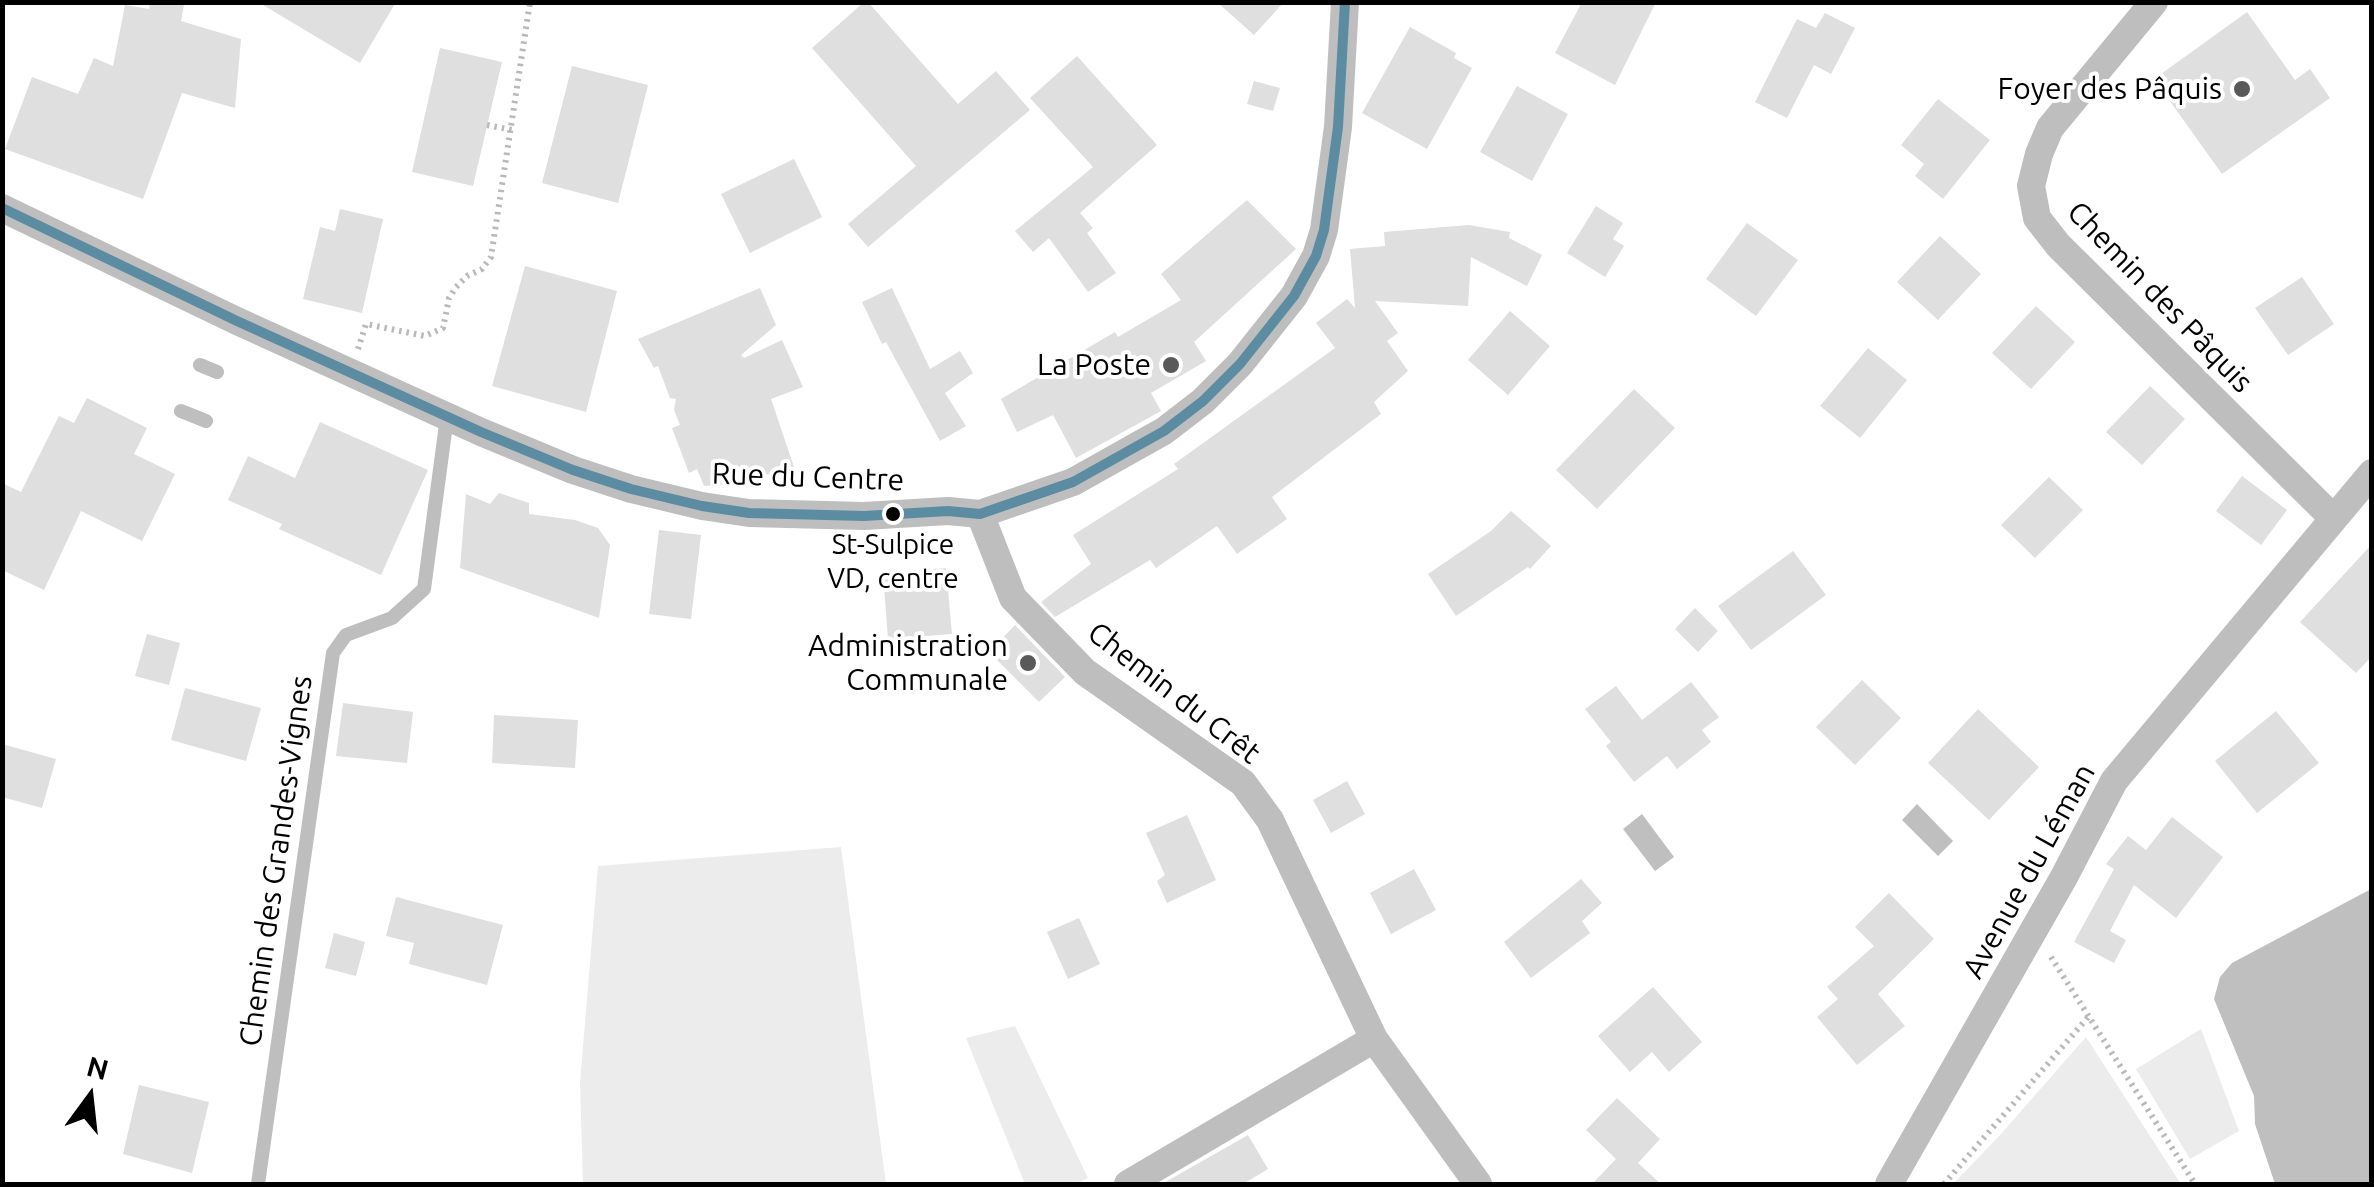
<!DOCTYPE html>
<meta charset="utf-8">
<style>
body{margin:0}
#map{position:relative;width:2374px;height:1187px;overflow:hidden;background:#fff;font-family:Ubuntu,sans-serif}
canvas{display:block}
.frame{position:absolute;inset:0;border:5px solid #000;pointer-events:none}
.north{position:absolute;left:40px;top:1047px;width:100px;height:100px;-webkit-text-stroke:8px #fff;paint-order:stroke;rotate:15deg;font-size:28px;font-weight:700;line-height:40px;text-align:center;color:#000}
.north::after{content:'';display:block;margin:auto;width:35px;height:45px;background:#000;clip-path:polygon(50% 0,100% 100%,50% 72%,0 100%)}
</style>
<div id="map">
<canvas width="2374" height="1187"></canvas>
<div class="frame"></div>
<div class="north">N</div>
</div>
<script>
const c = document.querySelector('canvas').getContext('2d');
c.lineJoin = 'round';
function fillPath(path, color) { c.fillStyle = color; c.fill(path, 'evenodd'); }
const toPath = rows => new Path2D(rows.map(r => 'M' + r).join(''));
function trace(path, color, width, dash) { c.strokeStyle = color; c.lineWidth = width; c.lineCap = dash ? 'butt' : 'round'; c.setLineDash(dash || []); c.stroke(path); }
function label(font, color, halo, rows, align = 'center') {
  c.font = font + ' Ubuntu,sans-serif'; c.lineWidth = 8; c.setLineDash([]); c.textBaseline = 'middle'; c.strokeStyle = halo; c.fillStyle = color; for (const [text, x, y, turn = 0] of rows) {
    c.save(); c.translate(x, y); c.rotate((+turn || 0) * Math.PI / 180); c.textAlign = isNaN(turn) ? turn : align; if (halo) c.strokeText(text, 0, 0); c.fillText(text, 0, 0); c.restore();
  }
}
fillPath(toPath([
 [841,847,886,1184,583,1184,580,1083,598,866],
 [1015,1026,1088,1178,1074,1184,1025,1184,966,1038],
 [2201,1029,2239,1131,2190,1159,2136,1069],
 [2086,1037,2181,1184,1953,1184,2001,1134]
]), '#ececec');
fillPath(toPath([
 [1917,804,1953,841,1938,856,1902,820],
 [1642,814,1674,857,1655,871,1623,829],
 [2371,889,2371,1184,2275,1184,2255,1124,2254,1096,2214,999,2220,977,2232,963]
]), '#bfbfbf');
fillPath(toPath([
 [150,2,184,5,181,21,241,39,235,108,182,93,143,199,5,149,32,77,78,94,94,58,113,66,125,5,149,9],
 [258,2,396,2,360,63],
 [864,2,868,2,958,104,996,71,1030,110,868,247,848,224,916,166,812,48],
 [1217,2,1284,2,1254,35],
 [1582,2,1656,2,1615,85,1555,53],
 [2247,12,2295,80,2310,69,2330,98,2222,174,2154,79],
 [1825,13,1855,28,1831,74,1814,65,1787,118,1755,102,1797,19,1816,28],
 [1410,27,1456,53,1454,58,1472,68,1427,149,1362,113],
 [440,48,502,62,473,186,412,172],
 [1077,56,1157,145,1080,213,1093,228,1087,233,1116,273,1088,292,1049,238,1033,252,1015,231,1093,167,1030,98],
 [572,66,648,85,618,203,542,183],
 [1254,81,1280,88,1273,111,1247,104],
 [1517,86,1568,114,1532,181,1480,152],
 [1938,99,1990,140,1943,199,1915,176,1924,164,1901,145],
 [794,159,822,217,750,253,721,194],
 [1247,200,1296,249,1194,342,1206,361,1151,393,1161,411,1076,458,1053,415,1017,432,1001,399,1115,332,1118,337,1181,300,1161,274],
 [1596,206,1623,223,1613,239,1624,246,1605,277,1567,253],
 [340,209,383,219,362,313,303,299,320,227,335,231],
 [1747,223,1798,260,1756,316,1706,279],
 [1469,225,1510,232,1509,238,1542,255,1527,286,1471,257,1468,306,1375,301,1398,333,1387,341,1408,371,1374,402,1381,414,1272,497,1287,519,1237,554,1217,526,1156,568,1150,560,1055,617,1041,602,1091,564,1073,535,1178,469,1174,464,1335,348,1316,323,1347,299,1355,308,1350,249,1385,246,1384,232],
 [1940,236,1981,274,1938,320,1897,282],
 [525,266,617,291,586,412,492,386],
 [2302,277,2334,324,2288,355,2255,308],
 [760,288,776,325,741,355,744,358,782,340,803,387,771,399,794,467,733,484,704,486,697,469,689,473,672,428,680,425,674,410,676,399,670,398,658,366,654,368,638,339],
 [892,288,930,369,960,351,973,373,945,393,966,426,940,441,886,342,882,344,862,302],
 [2036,306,2075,342,2031,389,1992,353],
 [1510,311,1550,346,1508,395,1468,360],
 [1868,348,1907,380,1860,438,1820,406],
 [2150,386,2185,419,2142,465,2106,432],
 [1634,389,1675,428,1597,509,1556,470],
 [87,398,147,428,134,454,175,474,142,541,81,511,44,590,2,570,2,483,21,492,59,416,74,423],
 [320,422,428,470,381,575,279,529,282,524,228,500,248,456,295,478],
 [2242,476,2287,510,2261,545,2216,511],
 [2049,477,2083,510,2035,558,2001,525],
 [499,493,529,503,529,514,575,520,598,528,610,545,599,618,460,568,466,494,490,504],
 [1511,511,1551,546,1530,569,1528,567,1456,616,1428,574,1491,531],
 [659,530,701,535,691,619,649,614],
 [2372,544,2372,656,2356,673,2300,622],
 [1793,551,1826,595,1751,650,1718,606],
 [946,568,952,634,888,639,883,573],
 [1695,608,1718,631,1698,652,1675,629],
 [1015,625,1065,677,1039,702,989,652],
 [147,634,180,643,169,685,135,676],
 [1862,680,1901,718,1855,765,1816,727],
 [1691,682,1719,717,1702,730,1711,742,1677,769,1667,756,1634,782,1606,746,1611,742,1585,709,1616,686,1642,720],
 [185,688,261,708,246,761,171,740],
 [343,703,413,712,407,763,336,756],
 [1978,709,2039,767,1989,820,1928,763],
 [2276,711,2319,763,2257,813,2215,761],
 [494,715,578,720,575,768,492,763],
 [2,744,56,759,42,808,2,797],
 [1347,781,1365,814,1331,833,1313,800],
 [1187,815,1216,880,1167,903,1157,881,1165,875,1146,833],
 [2172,817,2223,857,2176,918,2134,885,2110,931,2126,940,2114,963,2074,942,2114,869,2106,864,2128,836,2146,850],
 [1414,869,1436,910,1391,934,1370,893],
 [1581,879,1602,903,1582,921,1590,933,1531,978,1504,942],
 [1889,893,1934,939,1878,994,1905,1026,1857,1065,1817,1017,1838,999,1827,987,1874,946,1855,927],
 [396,897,503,925,487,985,409,964,414,943,386,936],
 [1079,918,1100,964,1068,979,1047,932],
 [334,933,365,942,356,976,325,968],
 [1653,987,1702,1042,1669,1072,1652,1052,1630,1072,1598,1036],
 [139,1085,209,1102,192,1173,123,1154],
 [1617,1098,1660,1139,1638,1163,1661,1184,1592,1184,1616,1159,1586,1130],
 [1248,1135,1268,1169,1243,1184,1162,1184]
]), '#dfdfdf');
trace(toPath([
 [487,125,512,130],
 [358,349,366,324,425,336,443,328,449,298,456,287,467,276,482,269,491,257,530,2],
 [2051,957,2195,1184],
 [1944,1184,2089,1016]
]), '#b9b9b9', 6, [2.5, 5]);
trace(toPath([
 [200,365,217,372],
 [181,411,206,421],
 [258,1184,333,653,346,635,392,618,424,589,447,417]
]), '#bebebe', 14);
trace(toPath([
 [2154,2,2050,128,2039,154,2031,186,2037,218,2058,245,2333,518],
 [2,208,237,321,481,432,573,470,631,489,702,506,749,513,864,516,948,511,980,514,1073,482,1164,431,1203,401,1240,364,1294,296,1316,256,1324,230,1338,127,1345,2],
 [980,514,1013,598,1085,672,1243,783,1270,820,1374,1039,1478,1184],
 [1128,1184,1374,1039],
 [1889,1184,2064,877,2114,781,2372,473]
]), '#bebebe', 28);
trace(toPath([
 [2,208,237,321,481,432,573,470,631,489,702,506,749,513,864,516,948,511,980,514,1073,482,1164,431,1203,401,1240,364,1294,296,1316,256,1324,230,1338,127,1345,2]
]), '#5c8ca2', 10);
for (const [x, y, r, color] of [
 [2242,89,10,"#595959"],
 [1171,365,10,"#595959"],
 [893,514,9,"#000"],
 [1028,663,10,"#595959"]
]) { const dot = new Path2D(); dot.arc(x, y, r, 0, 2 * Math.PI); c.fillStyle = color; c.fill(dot); trace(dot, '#fff', 4); }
label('28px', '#000', '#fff', [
 ["St-Sulpice",893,545],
 ["VD, centre",893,579]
]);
label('30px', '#000', '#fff', [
 ["Foyer des Pâquis",2222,89],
 ["La Poste",1151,365],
 ["Administration",1008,646],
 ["Communale",1008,680]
], 'right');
label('30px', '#000', '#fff', [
 ["Chemin des Pâquis",2160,297,46],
 ["Rue du Centre",808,477,2],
 ["Chemin du Crêt",1174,693,38],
 ["Chemin des Grandes-Vignes",276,861,-82],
 ["Avenue du Léman",2029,871,-61]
]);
</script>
